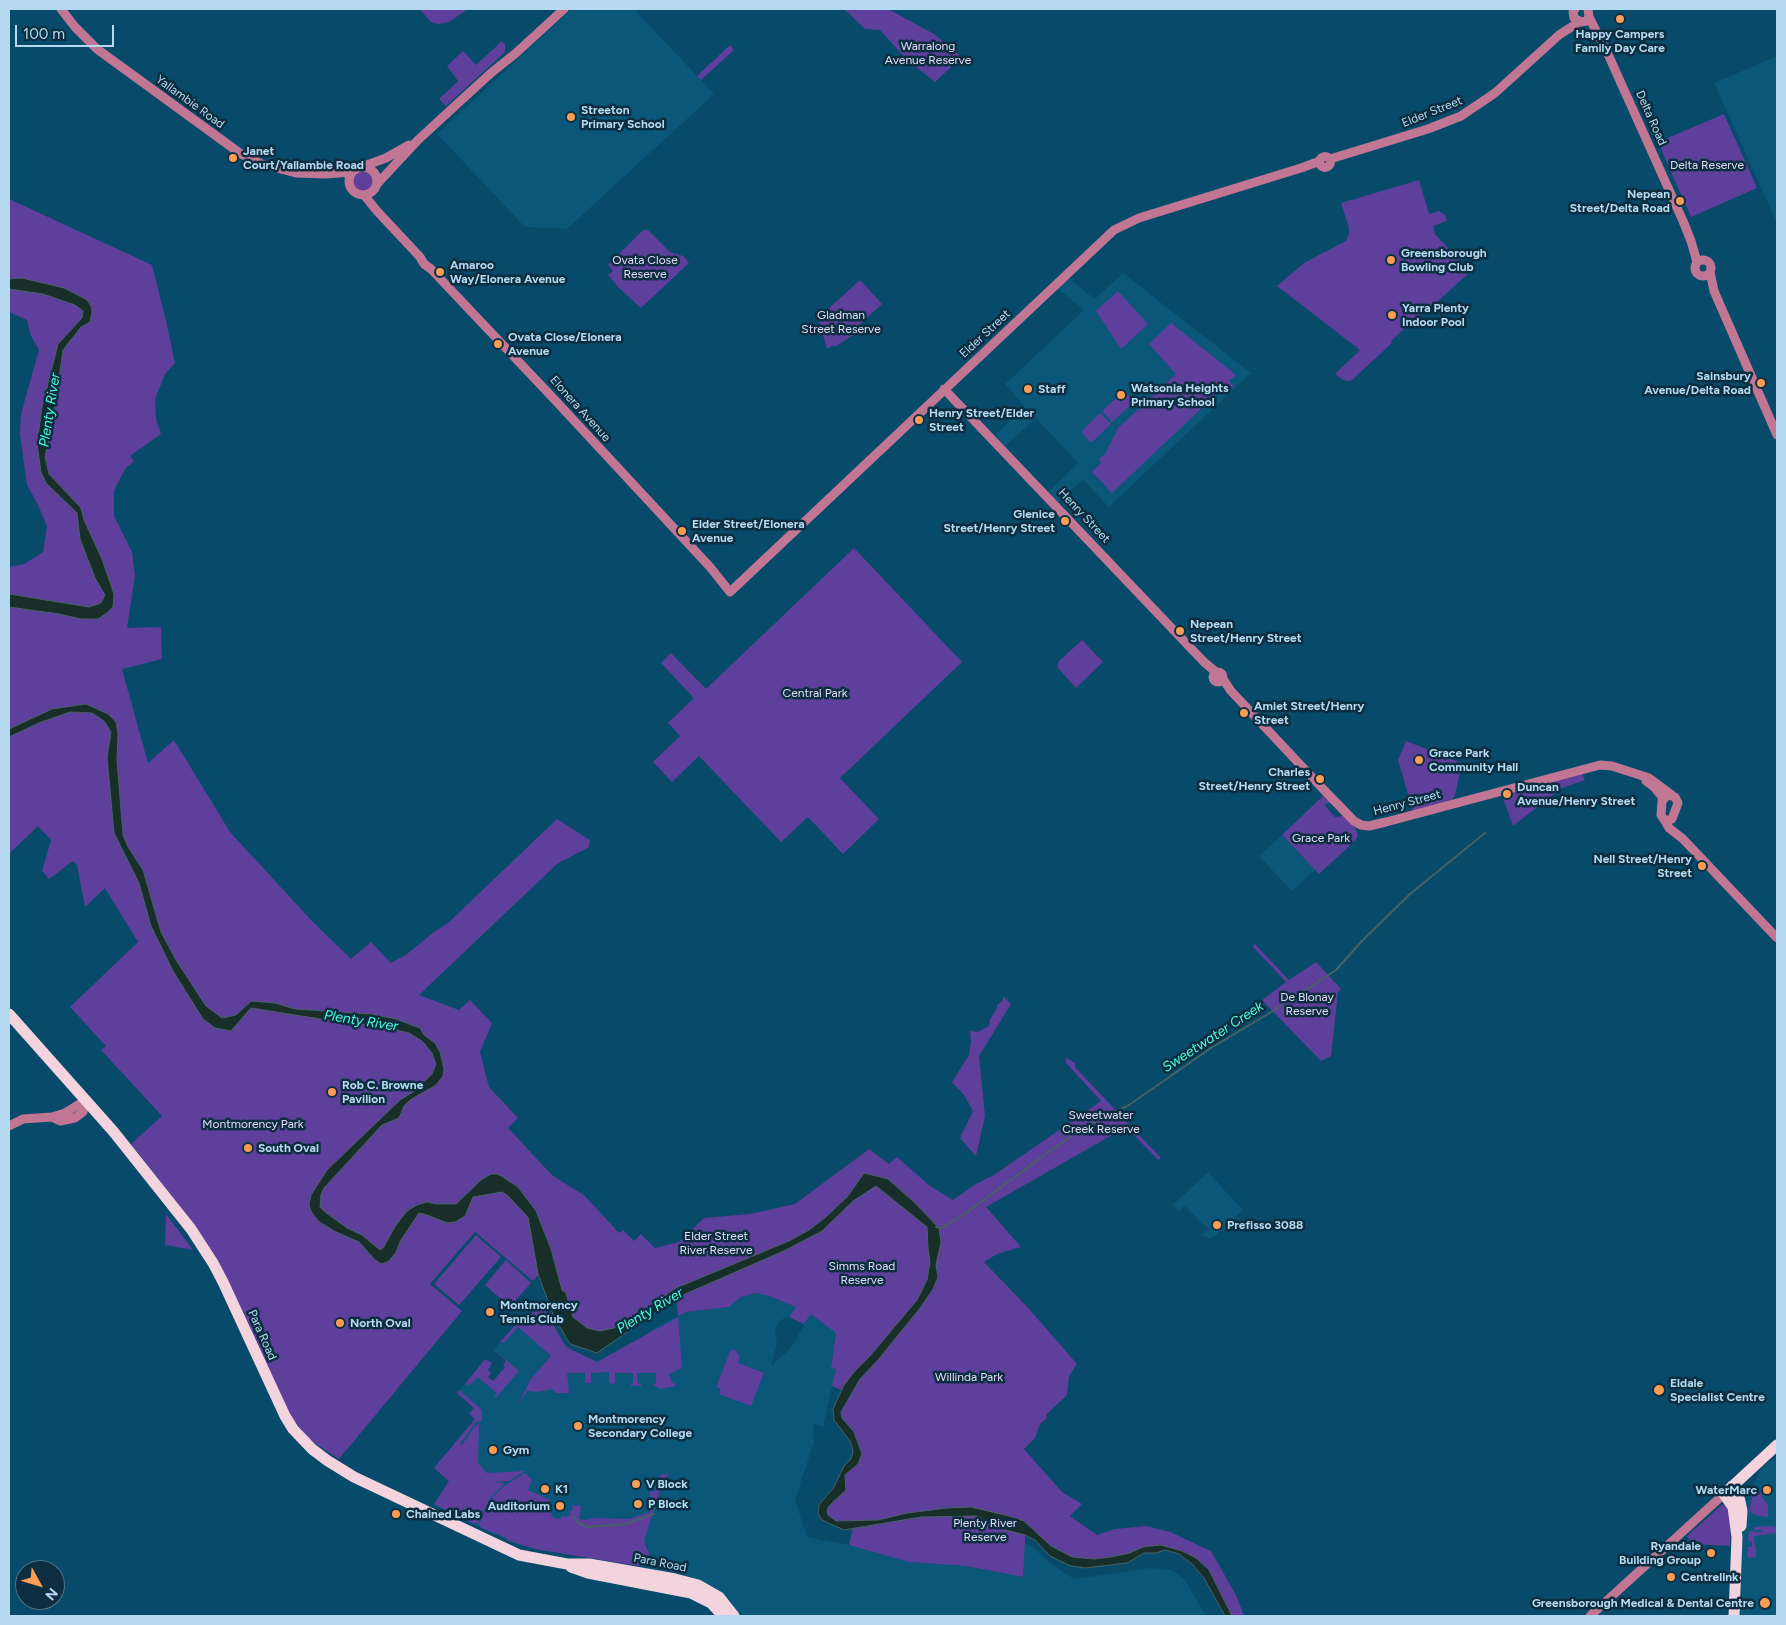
<!DOCTYPE html>
<style>
body{margin:0}
#map{position:relative;width:1786px;height:1625px;overflow:hidden;background:#074a69;font-family:Figtree,sans-serif}
canvas{display:block}
.frame{position:absolute;inset:0;border:10px solid #b5d9f0;pointer-events:none}
.north{position:absolute;left:15px;top:1560px;width:50px;height:50px;box-sizing:border-box;background:#0d2e40;border:1px solid #507286;border-radius:50%;rotate:129deg;font-size:14px;font-weight:700;line-height:20px;text-align:center;color:#b5d9f0}
.north::after{content:'';display:block;margin:auto;width:18px;height:22px;background:#fc9d54;clip-path:polygon(50% 0,100% 100%,50% 72%,0 100%)}
.scale{position:absolute;left:15px;top:25px;width:99px;height:22px;box-sizing:border-box;border:2px solid #b5d9f0;border-top:0;padding-left:6px;font-size:15px;line-height:18px;white-space:nowrap;color:#b5d9f0;-webkit-text-stroke:4px #0d2e40;paint-order:stroke}
</style>
<div id="map">
<canvas width="1786" height="1625"></canvas>
<div class="frame"></div>
<div class="north">N</div>
<div class="scale">100 m</div>
</div>
<script>
const c = document.querySelector('canvas').getContext('2d');
c.lineJoin = 'round';
function fillPath(path, color) { c.fillStyle = color; c.fill(path, 'evenodd'); }
const toPath = rows => new Path2D(rows.map(r => 'M' + r).join(''));
function trace(path, color, width, dash) { c.strokeStyle = color; c.lineWidth = width; c.lineCap = dash ? 'butt' : 'round'; c.setLineDash(dash || []); c.stroke(path); }
function label(font, color, halo, rows, align = 'center') {
  c.font = font + ' Figtree,sans-serif'; c.lineWidth = 5; c.setLineDash([]); c.textBaseline = 'middle'; c.strokeStyle = halo; c.fillStyle = color; for (const [text, x, y, turn = 0] of rows) {
    c.save(); c.translate(x, y); c.rotate((+turn || 0) * Math.PI / 180); c.textAlign = isNaN(turn) ? turn : align; if (halo) c.strokeText(text, 0, 0); c.fillText(text, 0, 0); c.restore();
  }
}
fillPath(toPath([
 [572,9,634,9,714,94,567,229,525,227,437,134],
 [1777,56,1777,221,1776,221,1714,83],
 [1123,273,1251,373,1109,507,1083,480,1058,502,1048,492,1078,463,1036,418,1005,446,995,435,1025,407,1005,384,1084,310,1057,288,1068,278,1095,299],
 [1282,835,1315,870,1292,891,1259,856],
 [1208,1172,1243,1210,1214,1237,1210,1239,1202,1235,1208,1229,1185,1206,1179,1211,1173,1205],
 [756,1293,769,1296,796,1307,789,1317,784,1318,778,1323,775,1330,777,1343,771,1366,790,1349,811,1314,836,1332,831,1367,836,1369,823,1427,813,1423,814,1442,795,1500,807,1537,849,1545,909,1562,966,1566,1022,1577,1024,1543,1034,1548,1047,1561,1074,1579,1150,1568,1172,1570,1185,1580,1206,1616,738,1616,634,1568,643,1564,650,1556,646,1543,633,1560,570,1555,535,1549,507,1540,433,1505,449,1481,434,1468,480,1413,457,1393,475,1372,498,1392,516,1370,493,1350,518,1322,522,1325,541,1303,566,1347,597,1362,635,1342,656,1327,686,1312,729,1307,741,1297],
 [1777,1457,1777,1616,1739,1616,1742,1594,1740,1589,1743,1527,1748,1495,1761,1469,1769,1462]
]), '#0a5779');
fillPath(toPath([
 [419,9,468,9,449,22,438,24,431,22],
 [844,9,888,9,934,34,962,57,935,82,907,60,880,30,865,29],
 [502,41,505,45,505,52,446,106,439,99,458,81,447,66,463,51,476,65],
 [730,45,734,50,701,80,697,76],
 [1724,114,1757,188,1691,217,1658,142],
 '352 181a11 11 0 1 1 22 0a11 11 0 1 1-22 0Z',
 [1419,180,1429,214,1439,211,1445,215,1447,221,1433,226,1435,234,1470,272,1425,313,1421,314,1392,340,1391,344,1352,380,1348,381,1343,380,1335,374,1360,350,1277,286,1304,263,1346,241,1349,233,1349,228,1341,203],
 [9,199,152,265,166,321,175,363,165,374,155,399,156,419,161,434,130,456,134,461,125,469,114,491,114,516,132,552,135,576,127,628,161,627,162,659,122,669,148,763,174,740,230,832,311,920,351,959,371,942,391,963,407,954,434,932,448,923,557,819,590,840,589,847,557,864,419,995,459,1010,470,1000,492,1023,480,1052,489,1087,518,1118,508,1128,552,1175,585,1196,619,1233,623,1230,634,1241,641,1234,655,1248,679,1242,704,1218,750,1214,795,1204,869,1149,889,1164,897,1157,930,1186,953,1200,974,1185,994,1175,1101,1101,1066,1063,1066,1058,1075,1063,1075,1067,1161,1158,1158,1160,1126,1127,986,1207,1021,1247,997,1254,984,1262,1030,1310,1077,1364,1069,1376,1067,1395,1046,1415,1047,1418,1040,1424,1035,1438,1024,1449,1062,1492,1082,1504,1070,1516,1097,1535,1115,1529,1147,1526,1170,1532,1211,1551,1237,1597,1244,1616,1232,1616,1209,1570,1196,1558,1182,1551,1143,1547,1130,1553,1111,1557,1094,1559,1072,1557,1051,1546,1026,1523,1023,1577,966,1566,909,1562,849,1545,853,1525,834,1523,823,1512,856,1449,838,1419,846,1392,832,1386,836,1369,831,1368,836,1333,811,1314,804,1324,789,1317,796,1307,769,1296,755,1293,741,1297,729,1307,686,1312,678,1316,682,1368,669,1374,673,1384,675,1383,675,1386,660,1389,654,1385,654,1384,656,1383,656,1373,637,1373,638,1383,641,1384,641,1386,631,1386,631,1384,633,1383,633,1373,615,1373,615,1384,609,1383,609,1372,591,1373,591,1383,585,1383,585,1373,567,1373,569,1393,555,1393,553,1389,536,1392,527,1391,518,1406,530,1380,551,1356,518,1327,504,1343,500,1342,518,1322,522,1325,541,1303,566,1347,597,1362,678,1317,676,1294,620,1331,576,1332,545,1267,533,1281,475,1232,430,1284,462,1311,339,1459,310,1440,291,1417,182,1209,131,1144,162,1116,101,1050,106,1046,70,1007,138,942,105,888,85,907,77,865,73,861,49,879,42,871,51,840,38,826,9,854,9,567,24,564,43,552,47,526,37,503,27,485,20,434,21,414,39,350,31,336,27,320,9,312],
 [864,1174,861,1189,800,1239,676,1293,676,1288,789,1241,809,1230,826,1217,848,1196],
 [643,230,648,230,670,252,683,256,689,263,641,308,618,287,608,275,613,271,608,265],
 [860,280,882,304,858,326,861,329,837,346,832,346,827,349,818,318],
 [1118,291,1148,324,1121,349,1096,311],
 [1171,323,1236,375,1229,381,1234,386,1231,388,1227,384,1112,493,1092,472,1098,466,1101,462,1099,459,1105,454,1118,428,1176,374,1149,344],
 [1124,391,1134,402,1112,422,1102,411],
 [1100,413,1111,424,1091,443,1081,432],
 [854,548,962,662,840,778,879,819,843,854,808,817,781,842,699,756,672,782,653,762,680,736,668,723,694,698,661,663,671,653,706,689],
 [1082,640,1103,662,1076,688,1058,668,1058,662],
 [1406,741,1462,763,1455,795,1451,801,1413,811,1398,760],
 [1582,774,1585,780,1562,788,1513,826,1502,795],
 [1324,795,1331,803,1325,804,1326,807,1335,817,1343,816,1355,828,1358,835,1356,840,1319,874,1282,835],
 [1255,944,1289,980,1316,962,1341,989,1338,992,1331,1056,1321,1061,1262,1000,1286,982,1252,946],
 [1003,996,1011,1004,979,1056,985,1116,976,1156,960,1138,973,1111,964,1095,952,1082,969,1055,971,1042,970,1031,978,1032,989,1026,990,1019,997,1008,997,1005,1003,1000],
 [166,1214,193,1250,165,1245],
 [476,1235,501,1257,459,1305,434,1284],
 [506,1260,531,1283,510,1307,485,1285],
 [493,1349,519,1371,496,1398,494,1398,497,1393,478,1377,470,1385,465,1384,485,1359,492,1363,488,1370,491,1373,488,1377,493,1381,505,1367,503,1365,506,1361],
 [731,1349,737,1351,737,1354,740,1356,738,1363,764,1373,751,1406,719,1394,721,1389,716,1387],
 [459,1390,482,1410,482,1421,476,1422,460,1444,462,1445,475,1426,479,1424,478,1463,487,1473,525,1471,509,1481,491,1482,505,1483,491,1497,478,1523,474,1524,434,1504,449,1481,434,1468,475,1419,469,1414,474,1408,457,1393],
 [525,1473,532,1480,528,1490,550,1500,546,1507,554,1518,560,1519,562,1516,566,1517,570,1515,569,1511,573,1510,572,1505,581,1506,579,1519,586,1520,595,1518,629,1519,650,1512,649,1507,654,1505,649,1492,656,1491,655,1487,661,1484,658,1476,669,1473,660,1490,644,1541,650,1556,638,1566,535,1549,509,1541,507,1540,507,1538,481,1528,479,1524,492,1498,504,1486],
 [1754,1489,1761,1492,1763,1499,1768,1505,1768,1517,1755,1515,1749,1511],
 [1723,1504,1727,1505,1731,1518,1730,1546,1692,1544,1687,1536],
 [1770,1526,1777,1527,1777,1533,1754,1536,1755,1547,1756,1547,1756,1558,1747,1557,1748,1547,1752,1547,1752,1542,1748,1541,1749,1531,1762,1532,1762,1530,1754,1530,1754,1527]
]), '#5f3f9c');
const water = toPath([
 [22,278,64,288,87,300,91,306,92,312,90,322,81,327,63,350,56,400,45,457,49,474,81,508,84,520,102,559,114,594,113,607,107,613,98,619,81,619,59,614,9,607,9,594,89,607,101,603,105,595,95,578,80,539,77,513,46,483,41,472,37,444,42,407,58,344,82,318,83,311,75,305,43,294,9,289,9,279,22,278],
 [86,704,108,714,116,722,118,734,117,760,123,835,128,847,143,870,161,932,176,960,206,1006,222,1018,236,1015,251,1001,275,1003,295,1009,370,1014,396,1019,420,1028,424,1035,435,1043,440,1052,444,1069,443,1076,436,1085,410,1100,404,1106,399,1118,382,1125,324,1188,321,1195,320,1207,325,1212,347,1228,362,1235,380,1250,383,1248,396,1225,407,1211,417,1205,427,1202,436,1204,456,1204,481,1180,491,1174,498,1174,518,1187,536,1211,551,1249,562,1290,566,1293,573,1317,587,1328,600,1331,614,1328,633,1318,676,1288,789,1241,809,1230,826,1217,848,1196,864,1173,888,1179,914,1202,939,1228,941,1242,936,1265,938,1277,933,1289,921,1307,878,1360,860,1379,841,1412,842,1418,854,1432,862,1454,858,1464,845,1475,846,1490,829,1506,827,1511,828,1515,836,1521,878,1520,907,1513,947,1508,971,1507,1009,1516,1024,1521,1051,1546,1072,1557,1094,1559,1111,1557,1130,1553,1143,1547,1161,1545,1182,1551,1196,1558,1209,1570,1232,1616,1225,1616,1204,1578,1191,1563,1179,1554,1165,1550,1156,1553,1144,1553,1127,1563,1085,1568,1071,1566,1050,1556,1035,1540,1025,1535,1002,1529,977,1516,921,1517,844,1530,822,1520,818,1513,819,1505,834,1487,844,1466,851,1459,853,1451,850,1441,834,1420,833,1409,837,1400,844,1385,855,1371,870,1356,917,1300,927,1280,930,1262,928,1248,927,1227,876,1186,853,1201,822,1231,786,1250,676,1298,597,1353,570,1344,554,1317,538,1274,528,1217,507,1195,502,1192,473,1197,465,1216,455,1222,447,1223,427,1215,419,1213,401,1240,396,1252,389,1261,382,1264,375,1260,359,1242,334,1231,318,1221,311,1211,309,1204,311,1195,327,1170,400,1100,413,1092,432,1074,436,1064,432,1053,422,1041,409,1033,375,1025,339,1022,251,1008,231,1031,215,1028,203,1019,173,971,151,926,139,883,114,833,107,757,111,732,104,721,92,713,70,712,39,723,9,737,9,729,52,709,86,704]
]);
fillPath(water, '#182f29');
trace(water, '#476265', 1);
trace(toPath([
 [936,1227,942,1228,969,1211,1050,1151,1088,1125,1129,1105,1211,1048,1273,1011,1336,970,1362,941,1410,894,1485,833],
 [573,1516,578,1523,588,1527,626,1524,654,1514]
]), '#476265', 2);
trace(toPath([
 [61,9,75,27,97,49,241,154,262,164,296,173,326,174,351,172],
 [1575,9,1573,12,1574,18,1581,22,1587,21,1589,17,1588,9],
 [1589,17,1607,52,1683,221,1691,241,1697,262],
 '1319.5 162a5.5 5.5 0 1 1 11 0a5.5 5.5 0 1 1-11 0Z',
 [1330,159,1428,129,1461,116,1495,93,1559,35,1579,22],
 [364,166,386,158,409,145],
 '349 181a14 14 0 1 1 28 0a14 14 0 1 1-28 0Z',
 [377,184,418,140,456,105,491,73,516,53,564,9],
 [364,195,377,211,420,257,424,264,431,269,554,399,710,567,730,592,1114,230,1139,218,1301,168,1320,161],
 '1695 268a8 8 0 1 1 16 0a8 8 0 1 1-16 0Z',
 [1710,272,1714,291,1777,435],
 [944,389,1204,662,1217,673],
 '1213 677a5 5 0 1 1 10 0a5 5 0 1 1-10 0Z',
 [1223,679,1231,691,1324,790,1354,821,1361,825,1369,826,1386,822,1600,765,1612,766,1649,778,1672,795],
 [1646,781,1654,787,1663,798],
 [1667,795,1675,797,1678,803,1672,819,1665,821,1661,815,1662,801,1667,795],
 [1665,821,1669,828,1683,839,1777,938],
 [52,1117,60,1121,75,1118,83,1112,86,1100],
 [9,1126,23,1119,52,1117,65,1113,86,1100],
 [1590,1616,1724,1494]
]), '#c17793', 9);
trace(toPath([
 [9,1014,113,1131,191,1229,213,1263,223,1282,285,1416,293,1429,312,1449,328,1461,354,1477,519,1555,567,1564,589,1564,618,1569,675,1579,698,1585,719,1597,734,1616],
 [1732,1486,1737,1492,1740,1501,1742,1511,1741,1526],
 [571,1567,588,1573,691,1593,711,1603,723,1616],
 [1734,1616,1737,1537,1733,1507,1724,1494,1777,1445]
]), '#f3d3de', 11);
for (const [x, y, r, color] of [
 [1620,19,5,"#fc9d54"],
 [571,117,5,"#fc9d54"],
 [233,158,5,"#fc9d54"],
 [1680,201,5,"#fc9d54"],
 [1391,260,5,"#fc9d54"],
 [440,272,5,"#fc9d54"],
 [1392,315,5,"#fc9d54"],
 [498,344,5,"#fc9d54"],
 [1761,383,5,"#fc9d54"],
 [1028,389,5,"#fc9d54"],
 [1121,395,5,"#fc9d54"],
 [919,420,5,"#fc9d54"],
 [1065,521,5,"#fc9d54"],
 [682,531,5,"#fc9d54"],
 [1180,631,5,"#fc9d54"],
 [1244,713,5,"#fc9d54"],
 [1419,760,5,"#fc9d54"],
 [1320,779,5,"#fc9d54"],
 [1507,794,5,"#fc9d54"],
 [1702,866,5,"#fc9d54"],
 [332,1092,5,"#fc9d54"],
 [248,1148,5,"#fc9d54"],
 [1217,1225,5,"#fc9d54"],
 [490,1312,5,"#fc9d54"],
 [340,1323,5,"#fc9d54"],
 [1659,1390,6,"#fc9d54"],
 [578,1426,5,"#fc9d54"],
 [493,1450,5,"#fc9d54"],
 [636,1484,5,"#fc9d54"],
 [545,1489,5,"#fc9d54"],
 [1767,1490,5,"#fc9d54"],
 [638,1504,5,"#fc9d54"],
 [560,1506,5,"#fc9d54"],
 [396,1514,5,"#fc9d54"],
 [1711,1553,5,"#fc9d54"],
 [1671,1577,5,"#fc9d54"],
 [1765,1603,6,"#fc9d54"]
]) { const dot = new Path2D(); dot.arc(x, y, r, 0, 2 * Math.PI); c.fillStyle = color; c.fill(dot); trace(dot, '#0d2e40', 2); }
label('bold 12px', '#b5d9f0', '#0d2e40', [
 ["Happy Campers",1620,34,"center"],
 ["Family Day Care",1620,48,"center"],
 ["Streeton",581,110],
 ["Primary School",581,124],
 ["Janet",243,151],
 ["Court/Yallambie Road",243,165],
 ["Nepean",1670,194,"right"],
 ["Street/Delta Road",1670,208,"right"],
 ["Greensborough",1401,253],
 ["Bowling Club",1401,267],
 ["Amaroo",450,265],
 ["Way/Elonera Avenue",450,279],
 ["Yarra Plenty",1402,308],
 ["Indoor Pool",1402,322],
 ["Ovata Close/Elonera",508,337],
 ["Avenue",508,351],
 ["Sainsbury",1751,376,"right"],
 ["Avenue/Delta Road",1751,390,"right"],
 ["Watsonia Heights",1131,388],
 ["Primary School",1131,402],
 ["Staff",1038,389],
 ["Henry Street/Elder",929,413],
 ["Street",929,427],
 ["Glenice",1055,514,"right"],
 ["Street/Henry Street",1055,528,"right"],
 ["Elder Street/Elonera",692,524],
 ["Avenue",692,538],
 ["Nepean",1190,624],
 ["Street/Henry Street",1190,638],
 ["Amiet Street/Henry",1254,706],
 ["Street",1254,720],
 ["Grace Park",1429,753],
 ["Community Hall",1429,767],
 ["Charles",1310,772,"right"],
 ["Street/Henry Street",1310,786,"right"],
 ["Duncan",1517,787],
 ["Avenue/Henry Street",1517,801],
 ["Nell Street/Henry",1692,859,"right"],
 ["Street",1692,873,"right"],
 ["Rob C. Browne",342,1085],
 ["Pavilion",342,1099],
 ["South Oval",258,1148],
 ["Prefisso 3088",1227,1225],
 ["Montmorency",500,1305],
 ["Tennis Club",500,1319],
 ["North Oval",350,1323],
 ["Eldale",1670,1383],
 ["Specialist Centre",1670,1397],
 ["Montmorency",588,1419],
 ["Secondary College",588,1433],
 ["Gym",503,1450],
 ["V Block",646,1484],
 ["K1",555,1489],
 ["WaterMarc",1757,1490,"right"],
 ["P Block",648,1504],
 ["Auditorium",550,1506,"right"],
 ["Chained Labs",406,1514],
 ["Ryandale",1701,1546,"right"],
 ["Building Group",1701,1560,"right"],
 ["Centrelink",1681,1577],
 ["Greensborough Medical & Dental Centre",1754,1603,"right"]
], 'left');
label('12px', '#e1dbf6', '#0d2e40', [
 ["Warralong",928,46],
 ["Avenue Reserve",928,60],
 ["Delta Reserve",1707,165],
 ["Ovata Close",645,260],
 ["Reserve",645,274],
 ["Gladman",841,315],
 ["Street Reserve",841,329],
 ["Central Park",815,693],
 ["Grace Park",1321,838],
 ["De Blonay",1307,997],
 ["Reserve",1307,1011],
 ["Sweetwater",1101,1115],
 ["Creek Reserve",1101,1129],
 ["Montmorency Park",253,1124],
 ["Elder Street",716,1236],
 ["River Reserve",716,1250],
 ["Simms Road",862,1266],
 ["Reserve",862,1280],
 ["Willinda Park",969,1377],
 ["Plenty River",985,1523],
 ["Reserve",985,1537]
]);
label('12px', '#b5d9f0', '#0d2e40', [
 ["Yallambie Road",190,102,36],
 ["Elder Street",1432,112,-22],
 ["Delta Road",1651,118,66],
 ["Elder Street",985,334,-43],
 ["Elonera Avenue",580,409,48],
 ["Henry Street",1084,516,47],
 ["Henry Street",1407,803,-15],
 ["Para Road",262,1335,66],
 ["Para Road",660,1563,11]
]);
label('italic 14px', '#4bfed9', '#0d2e40', [
 ["Plenty River",50,410,-81],
 ["Plenty River",361,1021,9],
 ["Sweetwater Creek",1213,1037,-33],
 ["Plenty River",650,1311,-31]
]);
</script>
